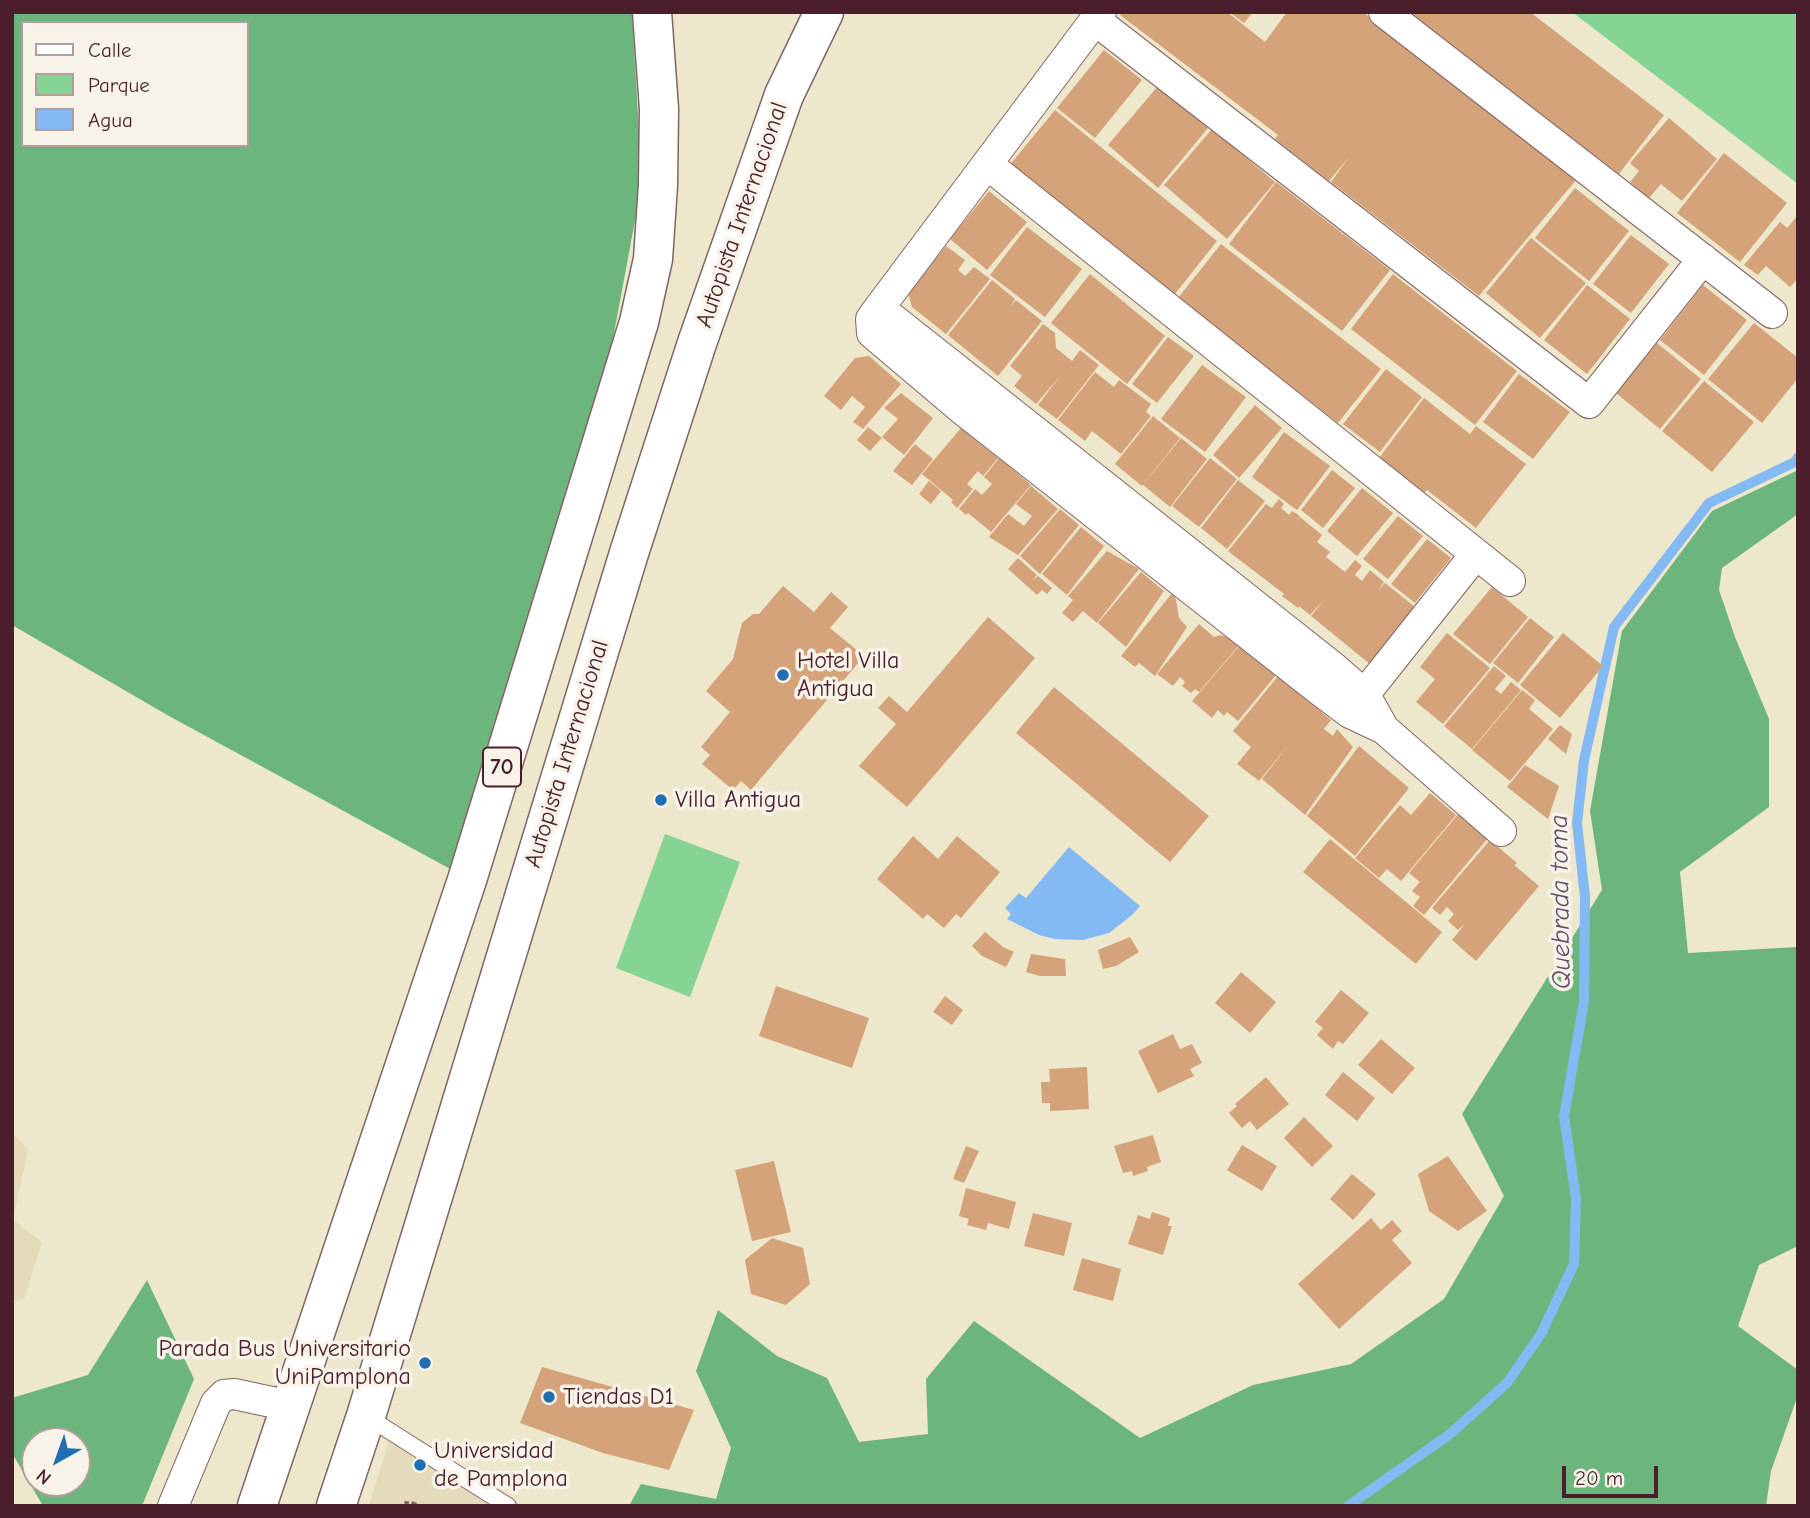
<!DOCTYPE html>
<style>
body{margin:0}
#map{position:relative;width:1810px;height:1518px;overflow:hidden;background:#ede7cc;font-family:"Comic Neue",sans-serif}
canvas{display:block}
.frame{position:absolute;inset:0;border:14px solid #4a1f2b;pointer-events:none}
.legend{position:absolute;left:21px;top:21px;width:228px;height:126px;box-sizing:border-box;background:#f7f3e8;border:2px solid #b29e9c;margin:0;padding:9px 12px;list-style:none;font-size:21px;color:#4a1f2b}
.legend li{display:flex;align-items:center;gap:14px;height:35px}
.legend b{width:35px;border:2px solid #b29e9c}
.north{position:absolute;left:21px;top:1427px;width:70px;height:70px;box-sizing:border-box;background:#f7f3e8;border:2px solid #b29e9c;border-radius:50%;rotate:220deg;font-size:19px;font-weight:700;line-height:28px;text-align:center;color:#4a1f2b}
.north::after{content:'';display:block;margin:auto;width:24px;height:32px;background:#1f6fb2;clip-path:polygon(50% 0,100% 100%,50% 72%,0 100%)}
.scale{position:absolute;left:1562px;top:1466px;width:96px;height:32px;box-sizing:border-box;border:4px solid #4a1f2b;border-top:0;padding-left:9px;font-size:21px;line-height:24px;white-space:nowrap;color:#4a1f2b;-webkit-text-stroke:5px #f7f3e8;paint-order:stroke}
</style>
<div id="map">
<canvas width="1810" height="1518"></canvas>
<div class="frame"></div>
<ul class="legend">
<li><b style="height:9px;background:#fff"></b>Calle</li>
<li><b style="height:19px;background:#86d493"></b>Parque</li>
<li><b style="height:19px;background:#83baf3"></b>Agua</li>
</ul>
<div class="north">N</div>
<div class="scale">20 m</div>
</div>
<script>
const c = document.querySelector('canvas').getContext('2d');
c.lineJoin = 'round';
function fillPath(path, color) { c.fillStyle = color; c.fill(path, 'evenodd'); }
const toPath = rows => new Path2D(rows.map(r => 'M' + r).join(''));
function trace(path, color, width, dash) { c.strokeStyle = color; c.lineWidth = width; c.lineCap = dash ? 'butt' : 'round'; c.setLineDash(dash || []); c.stroke(path); }
function label(font, color, halo, rows, align = 'center') {
  c.font = font + ' "Comic Neue",sans-serif'; c.lineWidth = 7; c.setLineDash([]); c.textBaseline = 'middle'; c.strokeStyle = halo; c.fillStyle = color; for (const [text, x, y, turn = 0] of rows) {
    c.save(); c.translate(x, y); c.rotate((+turn || 0) * Math.PI / 180); c.textAlign = isNaN(turn) ? turn : align; if (halo) c.strokeText(text, 0, 0); c.fillText(text, 0, 0); c.restore();
  }
}
fillPath(toPath([
 [12,1133,28,1149,13,1220,42,1242,24,1299,12,1301],
 [394,1424,523,1506,369,1506]
]), '#e3dbba');
fillPath(toPath([
 [1572,12,1798,12,1798,184],
 [665,834,740,862,690,997,616,968]
]), '#86d493');
fillPath(toPath([
 [12,12,632,12,642,183,609,360,454,871,169,716,12,625],
 [23,23,247,23,247,145,23,145],
 [1798,468,1798,514,1722,568,1719,590,1735,637,1769,719,1769,807,1680,872,1688,953,1798,947,1798,1246,1759,1265,1738,1326,1798,1370,1798,1395,1771,1471,1766,1506,629,1506,641,1484,716,1499,731,1448,696,1371,718,1310,777,1356,827,1378,859,1442,928,1434,926,1379,974,1321,1140,1438,1253,1385,1351,1364,1444,1299,1504,1196,1462,1114,1602,890,1590,811,1622,631,1712,511,1796,471],
 [147,1280,194,1379,142,1506,43,1506,12,1453,12,1398,88,1375],
 [35,1441,77,1441,77,1483,35,1483]
]), '#6cb67d');
fillPath(toPath([
 [1069,847,1140,906,1132,915,1109,933,1083,940,1055,939,1039,935,1007,919,1011,914,1005,908,1019,893,1026,898]
]), '#83baf3');
trace(toPath([
 [1348,1506,1450,1434,1507,1383,1541,1334,1574,1264,1576,1199,1564,1116,1584,1002,1585,897,1577,823,1584,760,1614,627,1709,503,1795,462,1798,457]
]), '#83baf3', 10);
fillPath(toPath([
 [1122,12,1227,12,1265,42,1287,12,1363,12,1576,180,1479,296,1331,182,1349,157,1329,181,1275,139,1278,135,1120,15],
 [1229,12,1253,12,1244,23],
 [1408,12,1530,12,1664,115,1619,174],
 [1104,50,1142,80,1095,138,1057,108],
 [1158,86,1208,128,1158,188,1108,145],
 [1055,110,1217,241,1171,299,1008,167],
 [1669,118,1717,159,1682,201,1661,184,1649,198,1630,182,1639,171,1630,163],
 [1212,129,1275,182,1227,239,1164,185],
 [1724,153,1787,203,1740,262,1677,213],
 [1276,182,1390,270,1342,331,1229,244],
 [1575,188,1629,231,1589,281,1535,238],
 [989,191,1027,222,987,270,950,239],
 [1798,215,1798,278,1790,287,1766,266,1758,275,1744,265,1780,222,1787,228],
 [1027,227,1082,269,1045,317,990,275],
 [1631,235,1669,264,1631,313,1593,284],
 [1531,238,1586,283,1540,338,1486,293],
 [1221,244,1381,369,1338,423,1178,298],
 [946,246,965,260,958,270,965,276,974,267,990,279,946,334,912,307,908,293],
 [1090,274,1165,336,1127,384,1051,323],
 [1393,274,1517,371,1475,425,1351,329],
 [992,280,1015,299,1010,307,1016,300,1042,321,998,376,948,335],
 [1587,285,1630,319,1587,374,1544,340],
 [1703,285,1747,320,1704,375,1660,340],
 [1754,323,1798,358,1798,378,1762,423,1708,379],
 [1043,324,1055,333,1056,348,1072,361,1080,350,1099,365,1057,419,1038,405,1060,376,1036,404,1014,386,1022,376,1010,366],
 [1168,337,1194,356,1157,403,1132,384],
 [1657,343,1701,379,1660,429,1616,393],
 [869,356,901,384,863,429,853,422,865,407,852,396,841,410,824,396,855,358],
 [1202,365,1246,397,1205,452,1161,419],
 [1386,369,1422,397,1380,452,1343,424],
 [1095,372,1114,387,1119,380,1151,404,1146,412,1151,416,1121,454,1092,431,1085,441,1058,420],
 [1519,374,1570,412,1533,459,1483,422],
 [1704,381,1754,422,1712,472,1662,431],
 [901,393,933,418,904,455,882,437,898,419,884,408],
 [1424,398,1470,434,1476,426,1526,464,1476,528,1427,490,1424,493,1379,458],
 [1255,405,1282,428,1239,478,1213,455],
 [1153,416,1180,438,1142,486,1115,464],
 [868,427,882,438,870,451,857,440],
 [961,428,998,458,983,476,978,471,967,484,973,489,957,508,951,502,953,500,922,474],
 [1284,432,1330,466,1297,510,1252,477],
 [1181,438,1207,459,1170,507,1143,485],
 [915,444,933,459,912,485,893,471],
 [999,458,1031,485,991,532,968,513,966,515,959,509,975,489,982,495,992,484,984,477],
 [1210,458,1237,479,1199,527,1172,506],
 [1332,470,1355,488,1323,528,1301,510],
 [1238,480,1265,501,1227,549,1201,528],
 [929,481,941,491,931,504,919,494],
 [1031,486,1058,509,1018,555,989,537,1008,514,1024,526,1032,516,1016,504],
 [1362,488,1393,513,1357,556,1327,531],
 [1279,499,1284,504,1281,508,1289,515,1292,511,1300,516,1295,524,1300,517,1322,535,1317,542,1330,552,1326,557,1345,572,1355,560,1362,566,1355,575,1362,581,1370,570,1384,582,1379,589,1385,583,1424,614,1371,665,1311,616,1324,600,1310,615,1299,606,1298,608,1282,596,1284,594,1228,551,1266,504,1272,508],
 [1060,509,1079,525,1040,574,1020,556],
 [1398,516,1423,536,1388,579,1363,559],
 [1081,527,1104,546,1067,595,1042,574],
 [1427,539,1451,558,1415,603,1391,584],
 [1107,551,1139,569,1097,623,1083,611,1073,622,1062,613,1073,600,1068,596],
 [1018,558,1037,575,1032,581,1038,576,1052,588,1047,594,1042,590,1037,595,1008,569],
 [1141,572,1164,591,1126,647,1098,623],
 [783,586,814,612,831,592,848,607,830,628,864,656,751,790,741,781,733,790,702,764,710,755,701,747,730,712,706,691,733,659,742,623,753,614,759,614],
 [1492,587,1528,617,1490,664,1453,634],
 [1173,592,1176,600,1179,618,1187,627,1155,676,1139,663,1135,667,1121,656],
 [988,617,1035,658,907,807,859,766,896,724,878,708,889,696,907,712],
 [1530,618,1554,637,1518,683,1493,663],
 [1199,624,1214,637,1220,635,1234,639,1240,644,1199,692,1195,689,1191,693,1182,686,1185,682,1180,677,1173,686,1157,674],
 [1447,633,1490,668,1443,724,1416,702,1435,679,1420,667],
 [1563,633,1603,666,1560,718,1520,685],
 [1240,645,1276,675,1238,721,1227,712,1224,716,1218,710,1212,718,1192,701],
 [1494,666,1506,676,1495,689,1501,694,1511,682,1521,690,1472,749,1444,726],
 [1279,675,1323,703,1318,709,1331,720,1324,729,1333,736,1337,729,1353,747,1305,815,1262,779,1290,743,1259,781,1237,764,1251,747,1233,731],
 [1054,687,1209,816,1170,862,1016,733],
 [1522,690,1535,700,1529,709,1553,729,1510,781,1472,750],
 [1560,725,1572,734,1566,754,1548,739],
 [1359,746,1409,788,1355,856,1307,816],
 [1525,765,1559,786,1548,819,1507,787],
 [1430,793,1456,815,1401,881,1387,869,1379,878,1355,858,1400,805,1411,815],
 [1459,813,1488,838,1424,915,1413,906,1420,897,1412,891,1420,882,1409,873],
 [913,836,938,859,957,836,1000,872,961,918,956,914,944,928,927,914,923,919,877,879],
 [1330,839,1442,932,1416,964,1303,872],
 [1490,840,1517,863,1514,865,1539,886,1476,961,1452,940,1465,924,1458,930,1448,921,1454,914,1447,907,1440,915,1432,908],
 [985,932,1003,947,1014,952,1006,967,982,956,972,946],
 [1130,937,1139,952,1116,966,1103,969,1098,950],
 [1031,954,1065,959,1066,976,1040,976,1026,972],
 [1241,972,1276,1002,1250,1033,1215,1003],
 [776,986,869,1018,852,1068,759,1036],
 [1341,990,1369,1013,1343,1044,1338,1041,1333,1049,1317,1035,1323,1028,1315,1022],
 [945,996,963,1010,952,1025,933,1012],
 [1173,1034,1180,1049,1192,1044,1202,1063,1190,1069,1194,1076,1158,1093,1138,1051],
 [1381,1039,1415,1068,1392,1094,1358,1065],
 [1087,1067,1089,1109,1050,1111,1050,1103,1042,1103,1041,1082,1050,1082,1049,1069],
 [1343,1072,1375,1098,1357,1121,1325,1095],
 [1266,1077,1289,1104,1257,1130,1250,1121,1242,1128,1229,1113,1237,1106,1235,1104],
 [1304,1117,1333,1146,1312,1167,1284,1138],
 [1153,1135,1161,1162,1147,1167,1148,1171,1133,1176,1132,1171,1123,1173,1114,1146],
 [1242,1145,1277,1166,1262,1191,1227,1170],
 [966,1146,979,1151,964,1183,953,1179],
 [1448,1156,1487,1211,1458,1231,1429,1211,1418,1174],
 [774,1161,791,1232,752,1241,735,1170],
 [1352,1174,1376,1194,1353,1220,1330,1199],
 [966,1188,1016,1202,1009,1229,988,1223,986,1230,967,1225,969,1219,959,1216],
 [1152,1212,1170,1218,1168,1226,1172,1226,1163,1255,1128,1244,1138,1215,1150,1219],
 [1033,1213,1072,1223,1064,1256,1024,1246],
 [1371,1218,1381,1230,1392,1220,1402,1231,1392,1240,1412,1263,1339,1329,1298,1284],
 [772,1238,803,1248,810,1284,786,1305,751,1294,745,1260],
 [1082,1258,1121,1269,1113,1301,1073,1290],
 [542,1367,694,1410,669,1470,603,1453,520,1423]
]), '#d5a379');
const service = toPath([
 [366,1416,508,1506]
]);
const minor = toPath([
 [1101,12,879,308,871,319,872,333,963,410,1318,689,1350,713,1384,729,1501,831],
 [1384,12,1772,313],
 [1095,20,1589,403,1703,259],
 [987,164,1510,581],
 [879,308,1333,667,1365,695,1384,729],
 [1352,710,1475,555],
 [173,1506,216,1403,224,1395,234,1394,290,1406]
]);
const trunk = toPath([
 [257,1506,467,880,639,322,653,259,658,185,659,109,652,12],
 [336,1506,366,1416,629,553,697,343,784,95,824,12]
]);
trace(service, '#836563', 18);
trace(minor, '#836563', 32);
trace(trunk, '#836563', 41);
trace(toPath([
 [406,1506,407,1501,418,1506]
]), '#836563', 4.5, [5, 5]);
trace(service, '#fff', 16);
trace(minor, '#fff', 30);
trace(trunk, '#fff', 38);
for (const [x, y, r, color] of [
 [783,675,7,"#1f6fb2"],
 [661,800,7,"#1f6fb2"],
 [425,1363,7,"#1f6fb2"],
 [549,1397,7,"#1f6fb2"],
 [420,1465,7,"#1f6fb2"]
]) { const dot = new Path2D(); dot.arc(x, y, r, 0, 2 * Math.PI); c.fillStyle = color; c.fill(dot); trace(dot, '#f7f3e8', 2.5); }
for (const [x, y, w] of [
 [502,767,38]
]) { const box = new Path2D(); box.roundRect(x - w / 2, y - 19.5, w, 39, 5); c.fillStyle = '#f7f3e8'; c.fill(box); trace(box, '#4a1f2b', 2); }
label('bold 23px', '#4a1f2b', null, [
 ["70",502,767]
]);
label('24px', '#4a1f2b', '#f7f3e8', [
 ["Autopista Internacional",742,215,-71],
 ["Autopista Internacional",567,754,-73]
]);
label('24px', '#4a1f2b', '#f7f3e8', [
 ["Hotel Villa",797,661],
 ["Antigua",797,689],
 ["Villa Antigua",675,800],
 ["Parada Bus Universitario",411,1349,"right"],
 ["UniPamplona",411,1377,"right"],
 ["Tiendas D1",563,1397],
 ["Universidad",434,1451],
 ["de Pamplona",434,1479]
], 'left');
label('italic 26px', '#5b4e67', '#f7f3e8', [
 ["Quebrada toma",1561,902,-91]
]);
</script>
